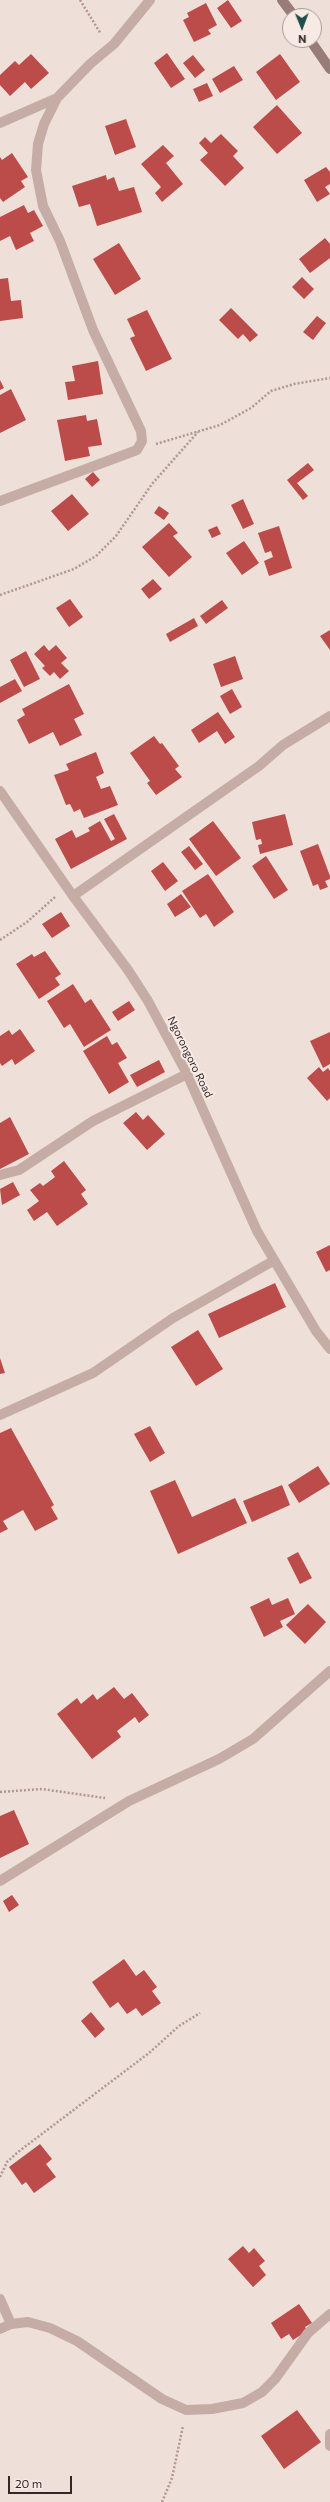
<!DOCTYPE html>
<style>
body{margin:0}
#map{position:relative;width:330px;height:2502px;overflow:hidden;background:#eedfd8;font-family:Commissioner,sans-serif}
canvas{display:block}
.north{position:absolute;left:282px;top:8px;width:40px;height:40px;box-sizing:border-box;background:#f7eae4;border:1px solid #a89c98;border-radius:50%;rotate:179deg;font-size:11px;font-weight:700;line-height:16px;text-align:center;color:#322726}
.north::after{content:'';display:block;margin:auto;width:14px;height:18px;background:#1f4f48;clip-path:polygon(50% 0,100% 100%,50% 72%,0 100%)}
.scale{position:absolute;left:8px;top:2476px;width:64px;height:18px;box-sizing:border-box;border:2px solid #322726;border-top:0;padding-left:5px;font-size:12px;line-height:14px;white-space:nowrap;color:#322726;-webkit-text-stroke:3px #f7eae4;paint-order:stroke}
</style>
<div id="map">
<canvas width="330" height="2502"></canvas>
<div class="north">N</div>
<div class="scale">20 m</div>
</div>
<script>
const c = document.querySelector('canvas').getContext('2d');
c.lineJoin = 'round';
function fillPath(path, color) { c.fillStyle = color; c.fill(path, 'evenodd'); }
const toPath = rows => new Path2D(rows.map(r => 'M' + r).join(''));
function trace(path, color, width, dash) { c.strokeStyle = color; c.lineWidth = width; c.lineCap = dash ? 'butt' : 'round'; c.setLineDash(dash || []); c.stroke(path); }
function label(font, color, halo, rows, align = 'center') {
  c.font = font + ' Commissioner,sans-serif'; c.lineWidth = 4; c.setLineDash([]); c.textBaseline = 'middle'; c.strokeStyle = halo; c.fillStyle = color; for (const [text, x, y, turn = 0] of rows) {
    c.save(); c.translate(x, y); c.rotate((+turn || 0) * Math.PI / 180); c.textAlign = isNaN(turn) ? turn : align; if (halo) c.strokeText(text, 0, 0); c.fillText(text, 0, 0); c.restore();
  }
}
fillPath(toPath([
 [228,0,242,21,231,28,217,8],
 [206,3,217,25,208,30,211,34,194,42,183,20,189,17,187,13],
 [167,53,185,79,171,88,154,63],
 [31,54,49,73,31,89,25,82,10,96,0,85,0,75,15,61,19,65],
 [280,54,300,82,276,100,256,72],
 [193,55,205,70,195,78,183,63],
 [234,66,243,80,220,93,212,79],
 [207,83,213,96,199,102,193,89],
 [277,105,302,133,277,154,253,127],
 [126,119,136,147,115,155,105,126],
 [221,134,238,151,233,156,244,168,225,186,200,160,208,153,199,143,205,137,211,143],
 [163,145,174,156,166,163,183,184,162,202,155,193,161,187,141,164],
 [12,153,28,177,21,181,25,187,3,202,0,198,0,157,2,160],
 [326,167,330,172,330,184,325,187,330,194,317,202,304,180],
 [106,175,107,180,114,177,119,191,134,187,142,212,97,226,90,204,79,207,72,186],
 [24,205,28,213,34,210,43,226,30,233,34,241,16,250,10,236,0,241,0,217],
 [325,238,330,244,330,258,310,273,299,259],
 [119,243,141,279,115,295,93,259],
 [302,277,314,289,304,299,292,287],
 [8,278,11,301,21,300,23,318,0,321,0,279],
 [231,308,258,335,250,342,243,334,238,339,219,320],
 [147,310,172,359,146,371,130,338,135,336,127,319],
 [317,316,326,323,313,340,303,332],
 [98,361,103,394,68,400,65,382,75,381,72,366],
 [0,380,4,388,0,390],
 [11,389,26,420,0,433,0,395],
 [86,415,87,421,97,419,102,445,88,447,90,456,65,461,57,420],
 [308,463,314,470,297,483,308,496,303,500,287,480],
 [93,472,100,480,92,487,85,479],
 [72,494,89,514,68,531,51,511],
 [243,499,254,524,243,529,231,505],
 [159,506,169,513,164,520,154,513],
 [169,523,178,533,173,536,192,557,169,577,142,547],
 [217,526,221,534,212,538,208,530],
 [279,526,292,568,269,576,264,561,273,557,271,551,265,553,258,533],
 [244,541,259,563,242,575,226,553],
 [153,579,162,589,149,599,141,589],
 [70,599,83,617,69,627,56,608],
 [222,600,228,608,206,624,200,616],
 [194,618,198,626,170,642,166,634],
 [330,630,330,650,320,636],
 [44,645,49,651,56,645,67,658,61,663,69,671,60,679,54,672,50,676,42,668,45,666,34,654],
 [26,651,40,679,24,687,10,660],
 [235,656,243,679,221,687,213,664],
 [15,679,22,691,0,703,0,687],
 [69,684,84,714,74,719,82,735,60,746,53,732,29,744,17,720,25,715,22,709],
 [232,689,242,707,230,714,220,696],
 [218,712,235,737,225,744,217,731,199,743,191,730],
 [154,736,160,744,162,743,179,766,175,769,182,777,156,795,147,783,150,781,130,753],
 [96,752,104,773,96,777,101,789,110,786,118,805,84,818,80,809,74,812,70,804,66,805,54,775,69,770,66,764],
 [114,814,127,839,71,869,55,839,72,830,76,838,90,831,88,828,100,821,111,841,115,839,104,819],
 [285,814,293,845,260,854,258,845,262,844,261,839,256,840,252,822],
 [213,821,241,858,216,876,189,839],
 [318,844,330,876,330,879,325,881,328,887,320,890,318,884,313,886,300,851],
 [189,846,203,864,195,870,181,852],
 [266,856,288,890,274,899,252,866],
 [163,862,178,881,165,891,151,871],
 [208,874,234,912,214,927,206,914,200,918,182,891],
 [181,894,191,907,175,917,167,904],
 [61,912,70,926,52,938,42,924],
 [45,951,61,974,55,978,60,985,39,999,16,964,32,954,34,957],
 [73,984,85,1003,91,999,111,1030,84,1047,70,1024,64,1028,47,1001],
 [129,1001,135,1010,118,1021,112,1012],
 [20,1029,35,1051,15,1065,12,1059,2,1066,0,1063,0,1036,9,1030,12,1035],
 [330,1032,330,1064,323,1068,310,1041],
 [107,1036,112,1045,117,1042,127,1058,118,1063,129,1082,109,1094,83,1051],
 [159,1060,165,1072,137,1087,130,1075],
 [319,1067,323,1072,328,1068,330,1071,330,1098,327,1101,307,1078],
 [136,1112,143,1120,148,1115,165,1134,147,1150,123,1123],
 [10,1117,29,1154,0,1169,0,1123],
 [64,1161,86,1190,81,1194,88,1204,57,1226,47,1212,34,1221,27,1210,39,1201,30,1190,40,1183,43,1186,55,1177,51,1171],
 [13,1182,20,1195,2,1205,0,1189],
 [330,1245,330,1270,326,1272,316,1252],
 [275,1283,286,1307,219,1338,208,1314],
 [198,1330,223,1369,196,1386,171,1347],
 [0,1358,5,1373,0,1374],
 [150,1426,165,1453,150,1462,134,1434],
 [11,1428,54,1505,51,1507,58,1519,35,1531,23,1510,3,1521,8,1529,0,1533,0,1433],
 [318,1466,330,1484,299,1503,288,1485],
 [175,1480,192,1517,235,1498,247,1523,178,1554,150,1491],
 [282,1485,290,1505,252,1522,243,1501],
 [298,1552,312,1578,300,1584,287,1558],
 [269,1598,272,1605,288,1598,295,1614,280,1621,283,1627,264,1637,250,1607],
 [308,1604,326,1622,305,1644,286,1625],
 [114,1687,124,1699,132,1693,149,1715,139,1723,135,1717,117,1731,121,1737,92,1759,57,1714,77,1698,81,1704,93,1694,97,1700],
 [14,1810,29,1844,0,1858,0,1816],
 [12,1895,19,1905,9,1912,3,1901],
 [124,1959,136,1976,144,1970,157,1987,152,1991,161,2003,142,2016,136,2008,127,2014,118,2002,110,2008,92,1982],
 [91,2012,105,2029,95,2038,81,2021],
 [40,2144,52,2159,46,2164,56,2177,34,2193,26,2182,22,2185,9,2167],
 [243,2246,249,2253,254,2248,265,2261,259,2266,266,2275,253,2287,228,2259],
 [299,2304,312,2323,305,2327,307,2331,293,2340,289,2334,281,2339,271,2323],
 [297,2410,321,2442,284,2469,261,2436]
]), '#bb4c49');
trace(toPath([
 [80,0,101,34],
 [156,444,220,425,251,408,271,391,294,384,330,378],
 [0,595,74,569,96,556,116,536,152,484,198,432],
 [0,940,27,922,55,897],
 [0,1792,42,1789,105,1798],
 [0,2177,7,2162,18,2152,149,2053,179,2026,200,2013],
 [162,2502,172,2478,183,2426]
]), '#b09790', 2.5, [2, 2]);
trace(toPath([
 [0,123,57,98,90,64,114,44,150,0],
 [0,501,137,450,142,441,141,431,93,330,60,241,43,206,36,170,38,144,44,124,57,98],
 [0,791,73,896,128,970,148,1001,187,1074,257,1231,316,1331,330,1349],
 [73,896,259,766,283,745,330,716],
 [0,1175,19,1170,93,1121,187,1074],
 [0,1415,93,1373,173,1318,273,1261],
 [0,1881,129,1801,219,1759,253,1739,330,1671],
 [0,2299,11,2324],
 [0,2329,11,2324,28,2322,50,2328,77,2341,162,2399,186,2410,212,2409,243,2403,262,2392,275,2379,308,2333,330,2314],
 [330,2434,330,2446]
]), '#c5ada6', 10);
trace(toPath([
 [282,0,294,16],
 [310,40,330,69]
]), '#987c77', 10);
label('11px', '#322726', '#f7eae4', [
 ["Ngorongoro Road",190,1057,64]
]);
</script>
